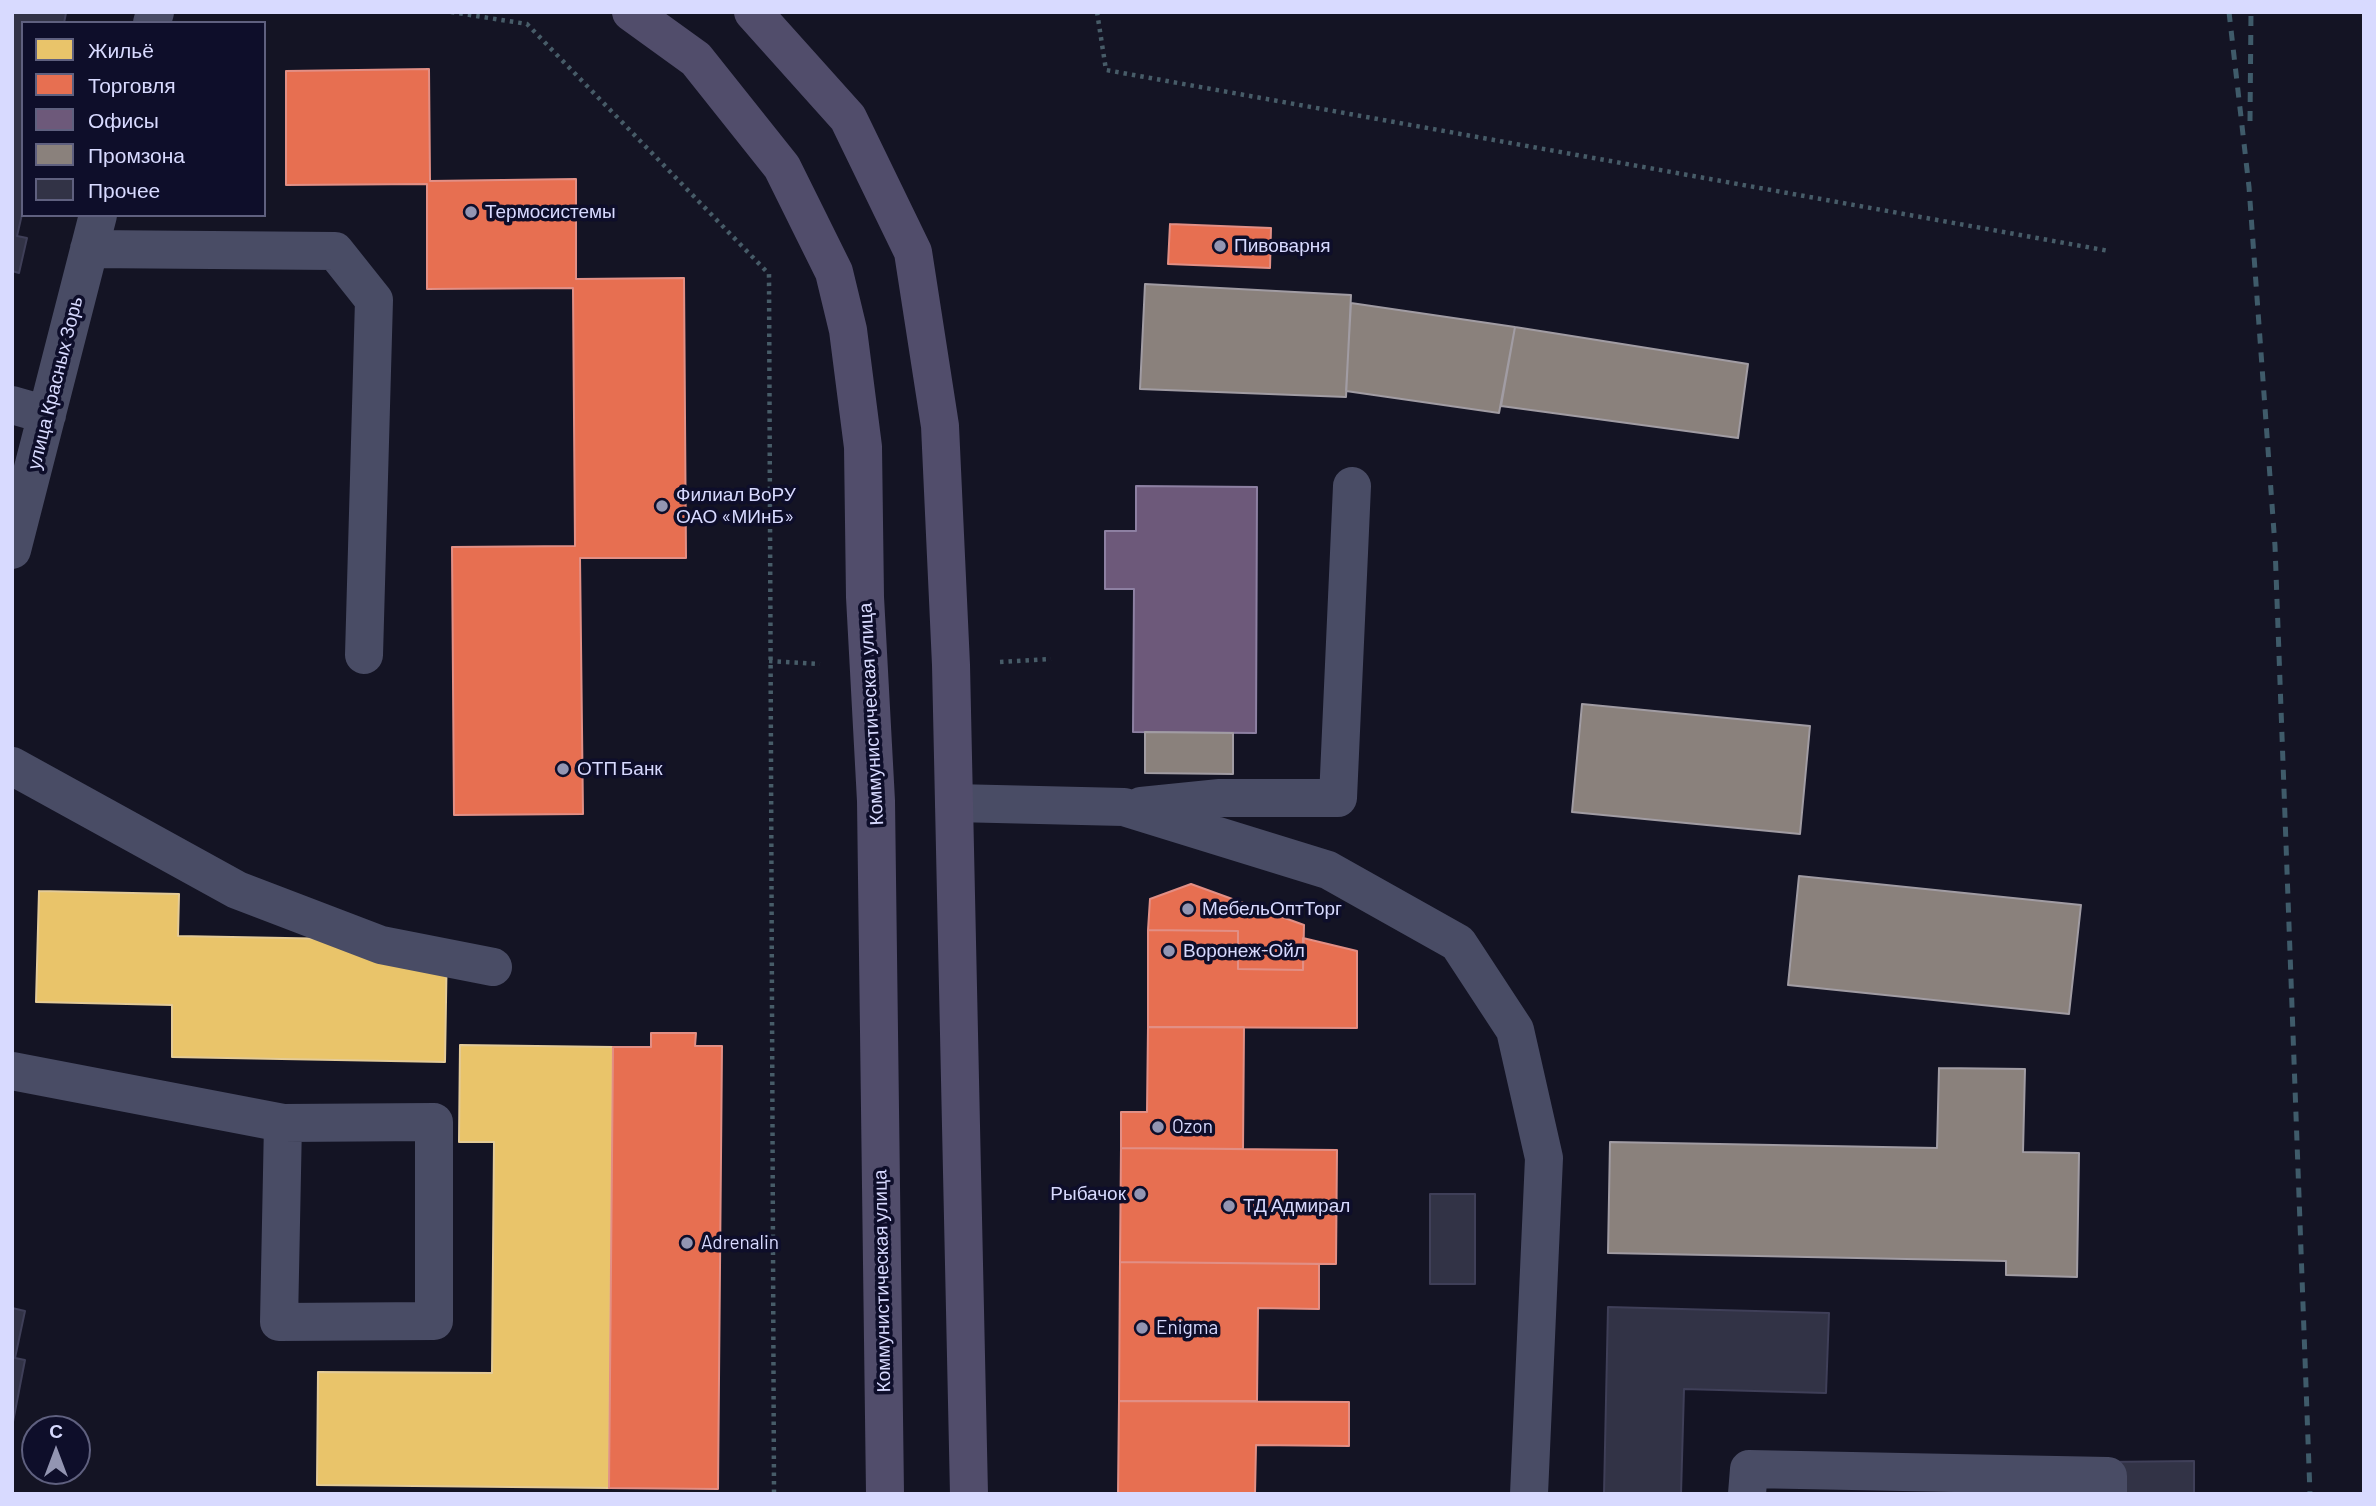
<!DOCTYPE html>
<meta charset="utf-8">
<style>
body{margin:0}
#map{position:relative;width:2376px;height:1506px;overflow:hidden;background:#141424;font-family:Barlow,sans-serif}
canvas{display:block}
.frame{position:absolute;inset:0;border:14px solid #d8daff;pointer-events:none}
.legend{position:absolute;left:21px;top:21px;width:245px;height:196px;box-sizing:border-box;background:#0e0e2a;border:2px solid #5f607f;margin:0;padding:9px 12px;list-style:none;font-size:21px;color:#d8daff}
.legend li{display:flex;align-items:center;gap:14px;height:35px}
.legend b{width:35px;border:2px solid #5f607f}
.north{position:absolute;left:21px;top:1415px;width:70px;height:70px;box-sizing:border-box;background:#0e0e2a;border:2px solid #5f607f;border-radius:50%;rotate:0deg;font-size:19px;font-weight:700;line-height:28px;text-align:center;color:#d8daff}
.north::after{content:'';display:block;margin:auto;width:24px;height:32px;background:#9395b2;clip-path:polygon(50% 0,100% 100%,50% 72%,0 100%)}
</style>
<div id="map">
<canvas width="2376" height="1506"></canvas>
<div class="frame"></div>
<ul class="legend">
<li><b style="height:19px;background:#e9c46a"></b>Жильё</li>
<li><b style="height:19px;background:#e76f51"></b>Торговля</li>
<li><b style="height:19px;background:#6d597a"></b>Офисы</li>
<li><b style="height:19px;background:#8a817c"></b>Промзона</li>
<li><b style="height:19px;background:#323346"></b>Прочее</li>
</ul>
<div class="north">С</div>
</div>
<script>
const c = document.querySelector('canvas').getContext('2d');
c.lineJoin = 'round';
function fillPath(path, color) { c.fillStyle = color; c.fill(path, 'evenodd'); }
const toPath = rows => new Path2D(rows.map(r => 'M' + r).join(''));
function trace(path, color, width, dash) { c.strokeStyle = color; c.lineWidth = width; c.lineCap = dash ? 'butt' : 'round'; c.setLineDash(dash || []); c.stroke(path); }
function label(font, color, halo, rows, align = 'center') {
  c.font = font + ' Barlow,sans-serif'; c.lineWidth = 7; c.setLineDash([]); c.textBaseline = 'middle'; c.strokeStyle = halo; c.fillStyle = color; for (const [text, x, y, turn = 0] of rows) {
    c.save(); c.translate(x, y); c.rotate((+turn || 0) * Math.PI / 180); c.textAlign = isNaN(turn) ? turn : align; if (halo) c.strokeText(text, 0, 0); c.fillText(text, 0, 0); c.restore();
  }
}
const homes = toPath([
 [39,891,179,894,178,936,447,941,445,1062,172,1057,172,1005,36,1002,39,891],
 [460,1045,613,1047,609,1488,317,1485,318,1372,492,1373,494,1142,459,1142,460,1045]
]);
fillPath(homes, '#e9c46a');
trace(homes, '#e4cb97', 2);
const shops = toPath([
 [429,69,430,181,576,179,576,279,684,278,686,558,580,558,583,814,454,815,452,547,575,546,573,288,427,289,427,184,286,185,286,71,429,69],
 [1170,224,1271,228,1270,268,1168,264,1170,224],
 [1191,884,1304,925,1303,970,1238,969,1238,931,1148,930,1150,899,1191,884],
 [1148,930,1238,931,1238,969,1303,970,1303,938,1357,951,1357,1028,1148,1027,1148,930],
 [1148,1027,1244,1027,1243,1149,1121,1148,1121,1112,1147,1112,1148,1027],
 [651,1033,696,1033,695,1046,722,1046,718,1489,609,1488,613,1047,651,1047,651,1033],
 [1121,1148,1337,1150,1336,1264,1120,1262,1121,1148],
 [1120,1262,1319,1264,1319,1309,1258,1308,1257,1401,1119,1401,1120,1262],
 [1119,1401,1349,1402,1349,1446,1256,1445,1255,1494,1118,1494,1119,1401]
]);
fillPath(shops, '#e76f51');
trace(shops, '#e28f85', 2);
const offices = toPath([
 [1136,486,1257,487,1256,733,1133,732,1134,589,1105,589,1105,531,1136,531,1136,486]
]);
fillPath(offices, '#6d597a');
trace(offices, '#8d80a2', 2);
const industry = toPath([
 [1145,284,1351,295,1346,397,1140,389,1145,284],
 [1351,303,1515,327,1499,413,1346,391,1351,303],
 [1515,327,1748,364,1738,438,1501,406,1515,327],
 [1582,704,1810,726,1800,834,1572,812,1582,704],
 [1145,732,1233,733,1233,774,1145,773,1145,732],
 [1799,876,2081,905,2069,1014,1788,985,1799,876],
 [1939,1068,2025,1069,2023,1152,2079,1153,2077,1277,2006,1275,2006,1261,1608,1253,1610,1142,1937,1148,1939,1068]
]);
fillPath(industry, '#8a817c');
trace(industry, '#a19ca3', 2);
const building = toPath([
 [12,12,66,13,64,23,23,23,23,210,17,236,27,238,19,273,12,271,12,12],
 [1430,1194,1475,1194,1475,1284,1430,1284,1430,1194],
 [1608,1307,1829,1313,1826,1393,1684,1389,1681,1494,1604,1494,1608,1307],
 [12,1308,25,1311,15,1358,25,1360,12,1427,12,1308],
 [2194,1461,2194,1494,2105,1494,2104,1462,2194,1461]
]);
fillPath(building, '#323346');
trace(building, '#3f3f58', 2);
trace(toPath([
 [451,12,527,24,769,274,774,1494],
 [1097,12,1106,70,2109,251],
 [769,661,820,664],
 [1000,662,1051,659]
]), '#475c68', 4.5, [3.5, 5]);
trace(toPath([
 [152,23,155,12],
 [89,249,335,251,374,300,364,655],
 [12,405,47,415],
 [12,550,98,215],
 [12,766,237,890,381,945,493,967],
 [954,803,1124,807,1328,870,1458,943,1515,1030,1544,1158,1529,1494],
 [1141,806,1220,798,1338,798,1352,486],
 [12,1071,283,1123,434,1122,434,1321,279,1322,283,1123],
 [1747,1494,1749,1469,2108,1476,2108,1494]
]), '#494c65', 38);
trace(toPath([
 [631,12,696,59,782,167,834,272,848,330,863,447,865,597,876,801,885,1494],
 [753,12,848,118,913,252,940,426,951,665,969,1494]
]), '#514d6b', 38);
trace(toPath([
 [2229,12,2249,187,2275,546,2310,1494],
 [2250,121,2251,12]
]), '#3f5b6a', 5, [10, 9]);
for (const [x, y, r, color] of [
 [471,212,7,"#9395b2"],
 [1220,246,7,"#9395b2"],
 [662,506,7,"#9395b2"],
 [563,769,7,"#9395b2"],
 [1188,909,7,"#9395b2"],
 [1169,951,7,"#9395b2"],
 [1158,1127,7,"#9395b2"],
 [1140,1194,7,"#9395b2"],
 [1229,1206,7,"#9395b2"],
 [687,1243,7,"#9395b2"],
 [1142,1328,7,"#9395b2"]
]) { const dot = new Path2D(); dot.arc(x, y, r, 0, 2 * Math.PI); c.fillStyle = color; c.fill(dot); trace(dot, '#0e0e2a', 2.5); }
label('19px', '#d8daff', '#0e0e2a', [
 ["Термосистемы",485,212],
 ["Пивоварня",1234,246],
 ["Филиал ВоРУ",676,495],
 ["ОАО «МИнБ»",676,517],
 ["ОТП Банк",577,769],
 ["МебельОптТорг",1202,909],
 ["Воронеж-Ойл",1183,951],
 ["Ozon",1172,1127],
 ["Рыбачок",1126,1194,"right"],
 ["ТД Адмирал",1243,1206],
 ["Adrenalin",701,1243],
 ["Enigma",1156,1328]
], 'left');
label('19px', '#d8daff', '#0e0e2a', [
 ["улица Красных Зорь",55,383,-76],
 ["Коммунистическая улица",871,714,-93],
 ["Коммунистическая улица",882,1281,-91]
]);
</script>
